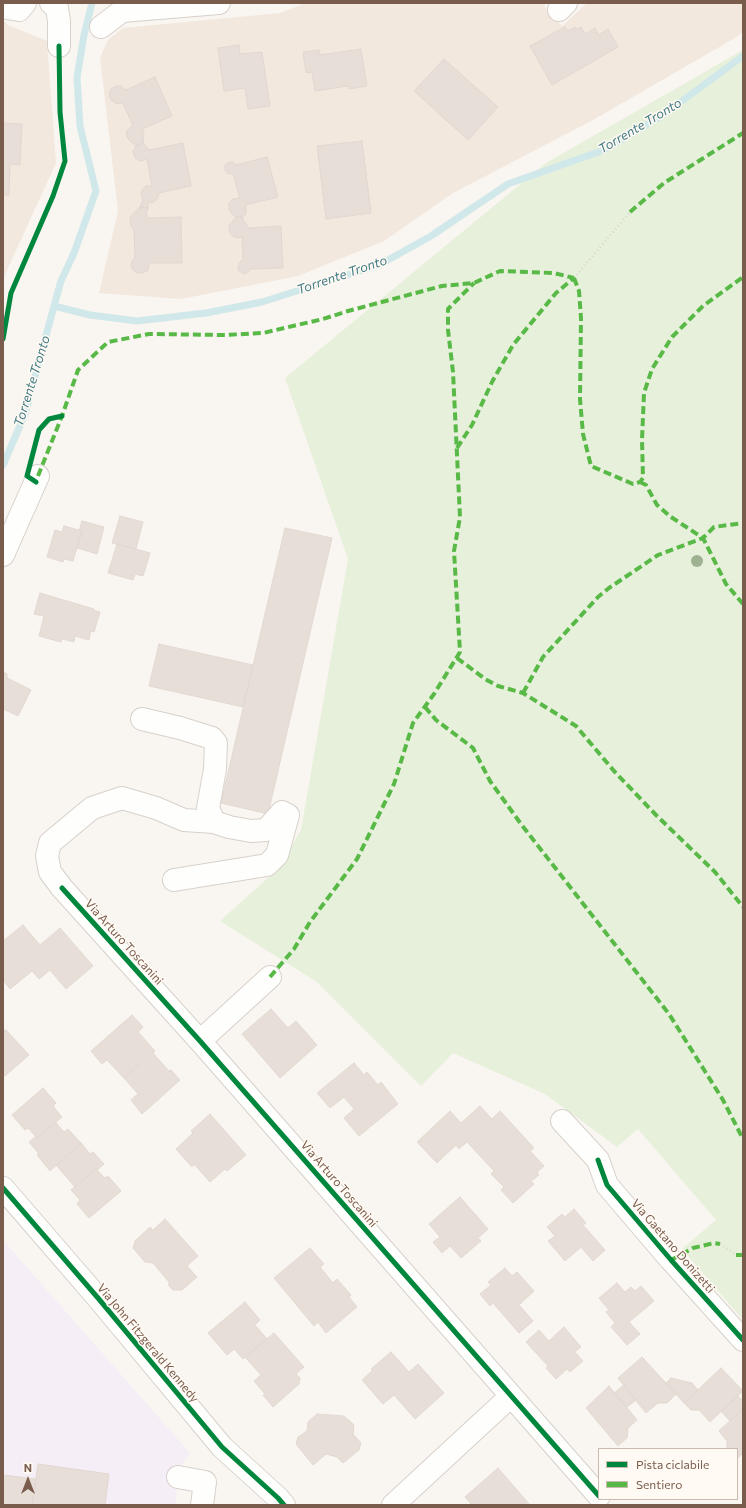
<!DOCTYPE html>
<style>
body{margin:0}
#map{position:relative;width:746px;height:1508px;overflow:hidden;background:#f9f5f0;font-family:Commissioner,sans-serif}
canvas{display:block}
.frame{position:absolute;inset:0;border:4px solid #7a5c4d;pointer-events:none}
.legend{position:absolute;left:598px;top:1448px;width:140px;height:52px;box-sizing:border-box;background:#fffaf3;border:1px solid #cabbb1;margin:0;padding:5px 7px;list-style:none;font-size:12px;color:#7a5c4d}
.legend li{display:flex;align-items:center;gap:8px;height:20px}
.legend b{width:20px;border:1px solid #cabbb1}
.north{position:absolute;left:8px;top:1460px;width:40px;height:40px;-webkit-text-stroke:3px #fffaf3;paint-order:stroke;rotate:0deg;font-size:11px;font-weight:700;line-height:16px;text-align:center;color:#7a5c4d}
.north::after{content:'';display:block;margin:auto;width:14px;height:18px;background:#7a5c4d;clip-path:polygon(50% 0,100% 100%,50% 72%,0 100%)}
</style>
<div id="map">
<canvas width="746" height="1508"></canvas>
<div class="frame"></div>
<ul class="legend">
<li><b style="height:5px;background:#00873e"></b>Pista ciclabile</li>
<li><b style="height:5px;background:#58b947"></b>Sentiero</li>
</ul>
<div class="north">N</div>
</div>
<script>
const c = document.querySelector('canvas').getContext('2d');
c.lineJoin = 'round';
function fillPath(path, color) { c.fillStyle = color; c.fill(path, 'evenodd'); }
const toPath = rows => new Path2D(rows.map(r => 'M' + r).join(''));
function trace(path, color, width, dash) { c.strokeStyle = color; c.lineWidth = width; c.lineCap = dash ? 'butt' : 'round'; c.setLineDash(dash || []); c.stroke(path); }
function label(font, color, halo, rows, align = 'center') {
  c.font = font + ' Commissioner,sans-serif'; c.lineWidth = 3; c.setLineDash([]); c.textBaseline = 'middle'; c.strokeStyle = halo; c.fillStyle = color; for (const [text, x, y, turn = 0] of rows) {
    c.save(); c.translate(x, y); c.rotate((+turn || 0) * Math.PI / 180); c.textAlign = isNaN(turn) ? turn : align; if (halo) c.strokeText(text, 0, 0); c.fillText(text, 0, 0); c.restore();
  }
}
fillPath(toPath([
 [306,3,546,3,544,6,562,26,587,3,743,3,743,32,735,38,593,120,453,193,384,241,298,276,181,299,99,293,118,211,100,57,108,40,123,28,280,13],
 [3,20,8,25,47,41,56,163,3,279]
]), '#f2e8de');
fillPath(toPath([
 [3,1240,190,1453,180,1467,175,1505,3,1505]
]), '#f6eef6');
fillPath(toPath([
 [743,50,743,1320,682,1249,716,1220,638,1129,617,1147,545,1094,453,1053,421,1086,317,982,220,921,279,868,301,830,348,559,285,378,546,163]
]), '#e7f0db');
trace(toPath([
 [54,306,61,281,74,253,96,191,80,126,77,78,84,35,92,3],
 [3,465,25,414,54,306,90,315,137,321,206,313,262,302,379,265,431,236,508,184,604,150,663,115,743,56]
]), '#d0e8ea', 7);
const building = toPath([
 [565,27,568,31,575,27,577,29,581,27,585,34,595,28,599,35,608,29,618,47,552,85,530,46,565,27],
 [239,45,240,54,262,52,270,106,248,109,245,88,224,91,218,48,239,45],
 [361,49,367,86,349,89,348,86,315,91,312,72,306,73,303,52,319,50,320,55,361,49],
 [444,59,498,107,468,140,414,91,444,59],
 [155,77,172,116,142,129,144,134,143,143,136,146,128,139,126,134,128,129,133,126,123,103,117,104,111,100,109,94,111,89,116,86,121,86,126,90,155,77],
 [3,123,22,124,20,165,10,164,9,195,3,195,3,123],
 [362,141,371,213,326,219,317,146,362,141],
 [143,143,149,150,183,143,191,186,159,193,158,198,154,202,148,203,148,208,140,207,143,200,141,195,142,190,146,186,152,186,147,159,140,161,135,158,133,151,136,146,143,143],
 [267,157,278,197,246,205,246,214,242,217,236,217,232,214,229,209,229,203,233,199,240,198,233,174,228,174,225,170,225,165,229,162,233,162,236,165,267,157],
 [140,207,148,208,146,214,149,218,181,217,182,263,149,263,148,270,143,273,137,273,133,270,131,266,132,261,135,258,134,230,131,226,130,221,131,216,140,207],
 [236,217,242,217,248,228,281,226,283,268,250,269,248,272,244,274,238,270,238,266,240,262,243,260,242,237,237,238,232,236,229,231,229,226,236,217],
 [120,516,143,522,136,549,112,543,120,516],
 [82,521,104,527,97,554,77,548,82,531,79,531,82,521],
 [64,526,82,531,73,561,64,559,63,562,47,557,55,530,62,532,64,526],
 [285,528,332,538,268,814,221,803,285,528],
 [117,544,150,553,143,576,135,574,133,580,108,573,117,544],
 [40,593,94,609,93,610,100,612,94,632,91,631,89,640,75,636,74,642,62,639,61,642,39,636,44,616,34,614,40,593],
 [159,644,253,665,243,707,149,686,159,644],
 [3,672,7,674,7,678,31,690,18,716,3,709,3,672],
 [23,925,40,945,60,928,93,966,66,989,50,970,39,979,32,971,10,989,3,980,3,941,23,925],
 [271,1009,288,1028,296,1021,317,1045,280,1078,242,1034,271,1009],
 [132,1015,143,1027,138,1032,155,1051,124,1078,107,1060,102,1064,91,1051,132,1015],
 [6,1030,29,1055,5,1076,3,1074,3,1031,6,1030],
 [152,1052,169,1071,171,1070,180,1080,142,1114,131,1100,138,1094,124,1078,152,1052],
 [354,1063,364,1075,367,1072,378,1085,381,1082,398,1104,359,1136,344,1118,354,1109,344,1097,330,1108,317,1093,354,1063],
 [43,1088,56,1103,53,1106,62,1117,37,1138,28,1128,25,1130,12,1115,43,1088],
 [480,1106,492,1119,500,1111,534,1148,530,1151,544,1166,537,1172,539,1175,531,1181,534,1184,513,1203,501,1190,504,1187,491,1174,494,1171,467,1142,459,1149,456,1145,437,1163,417,1142,450,1111,461,1123,480,1106],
 [210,1114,246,1155,227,1171,225,1169,210,1182,194,1164,192,1167,176,1149,193,1133,191,1131,210,1114],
 [56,1123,64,1132,68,1129,81,1143,50,1171,37,1155,39,1154,29,1142,35,1137,37,1138,56,1123],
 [81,1143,90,1154,93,1152,104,1164,97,1170,96,1169,75,1187,56,1165,81,1143],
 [96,1169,105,1178,108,1176,121,1191,89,1218,77,1204,80,1200,71,1190,96,1169],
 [460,1197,488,1229,478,1238,481,1241,461,1258,450,1246,442,1253,433,1242,440,1237,429,1224,460,1197],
 [574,1209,586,1223,583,1225,605,1250,593,1261,581,1247,565,1261,548,1241,555,1236,547,1227,562,1214,565,1217,574,1209],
 [165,1219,198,1256,187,1266,197,1277,182,1290,173,1290,169,1286,169,1282,153,1263,145,1262,133,1248,135,1241,150,1227,153,1230,165,1219],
 [310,1248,324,1264,320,1267,333,1283,337,1279,351,1295,349,1297,357,1307,326,1333,318,1322,314,1326,274,1278,310,1248],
 [505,1268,512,1276,517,1272,534,1291,519,1305,533,1321,519,1333,493,1303,490,1306,480,1294,491,1285,488,1282,505,1268],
 [617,1283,625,1292,631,1287,635,1291,641,1286,654,1301,629,1322,640,1334,627,1345,611,1327,615,1323,606,1312,609,1310,599,1298,617,1283],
 [245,1302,260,1320,255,1325,267,1339,243,1359,234,1349,227,1355,208,1333,245,1302],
 [564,1327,581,1347,575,1352,583,1361,570,1372,567,1369,556,1379,546,1368,548,1366,526,1342,539,1330,549,1341,564,1327],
 [274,1333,304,1367,296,1374,300,1378,299,1384,273,1407,263,1395,265,1394,254,1381,261,1375,245,1357,274,1333],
 [391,1352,409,1372,418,1364,444,1393,415,1419,394,1395,383,1404,362,1380,373,1370,371,1369,391,1352],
 [642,1357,676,1394,667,1403,658,1403,646,1413,618,1378,642,1357],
 [721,1368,743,1391,710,1422,699,1410,691,1410,684,1403,721,1368],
 [671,1378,692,1383,698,1390,684,1403,666,1383,671,1378],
 [624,1385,636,1400,627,1407,614,1393,624,1385],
 [609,1386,637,1420,628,1428,627,1438,618,1446,586,1408,609,1386],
 [738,1396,743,1401,743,1409,730,1421,721,1411,738,1396],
 [743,1409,743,1453,737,1459,737,1449,727,1449,727,1441,719,1431,743,1409],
 [317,1414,344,1416,354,1425,353,1434,361,1443,359,1450,343,1463,337,1457,326,1454,313,1465,296,1444,298,1437,307,1431,308,1422,317,1414],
 [38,1464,109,1474,105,1505,32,1505,38,1464],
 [498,1468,530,1505,472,1505,465,1497,498,1468],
 [3,1475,36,1479,32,1505,3,1505,3,1475]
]);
fillPath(building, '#e6ded7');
trace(building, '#e2d8d2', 1);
const minor = toPath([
 [51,3,57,8,59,21,59,46],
 [3,5,7,8,19,10,25,3],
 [559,10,566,3],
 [101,27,122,11,219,3],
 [3,555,38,476],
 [142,719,180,728,212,738,216,743,215,769,208,808,214,822,229,827,251,831,266,830,282,812,288,815,277,855,267,865,174,880],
 [214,822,184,820,156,808,122,798,92,808,50,843,47,856,50,872,62,888,200,1041,599,1496],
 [200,1041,270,977],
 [562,1121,598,1160,607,1185,671,1260,743,1340],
 [3,1188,98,1298,222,1447,278,1498,284,1505],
 [178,1477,205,1482,202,1505],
 [393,1505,511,1396]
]);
trace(minor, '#d7d1cb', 24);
trace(toPath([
 [574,278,630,212],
 [720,1244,736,1255]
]), '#dcd5d0', 2.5, [1, 3]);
trace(minor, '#fefefd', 22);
trace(toPath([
 [630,212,664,183,743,133],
 [574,278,579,291,581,318,580,399,583,434,591,466,633,484,640,482,643,478,642,440,644,393,652,369,672,337,703,306,743,277],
 [457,448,472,425,492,382,513,345,556,293,574,278],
 [38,476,62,416,78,370,108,342,149,334,225,335,263,333,323,319,348,311,442,286,474,283,500,271,554,273,574,278],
 [640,482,646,485,657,505,671,517,703,538,726,584,743,604],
 [457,658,485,679,498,686,523,693,576,726,614,771,656,815,715,872,743,907],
 [523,693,543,657,598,597,609,588,658,555,703,538,714,527,743,523],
 [425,707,436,720,473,748,490,781,521,824,669,1014,723,1100,743,1139],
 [270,977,294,949,310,922,357,859,394,784,413,723,434,694,460,652,454,551,460,517,453,372,448,330,448,309,474,283],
 [736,1255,743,1255],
 [671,1260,693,1248,714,1243,720,1244]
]), '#58b947', 4, [8, 4]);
trace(toPath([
 [3,339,11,293,53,196,65,161,60,112,59,46],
 [36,482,27,476,39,430,49,419,62,416],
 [62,888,200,1041,599,1496],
 [598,1160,607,1185,671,1260,743,1340],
 [3,1188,98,1298,222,1447,278,1498,284,1505]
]), '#00873e', 5);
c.fillStyle = '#9eb190';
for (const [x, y] of [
 [697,561]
]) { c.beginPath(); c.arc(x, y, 6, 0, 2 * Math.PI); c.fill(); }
label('12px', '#7a5c4d', '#fffaf3', [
 ["Via Arturo Toscanini",124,942,48],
 ["Via Arturo Toscanini",339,1184,49],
 ["Via Gaetano Donizetti",673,1246,49],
 ["Via John Fitzgerald Kennedy",148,1343,50]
]);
label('italic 13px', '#437c86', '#fffaf3', [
 ["Torrente Tronto",640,126,-31],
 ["Torrente Tronto",342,275,-19],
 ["Torrente Tronto",32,381,-73]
]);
</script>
